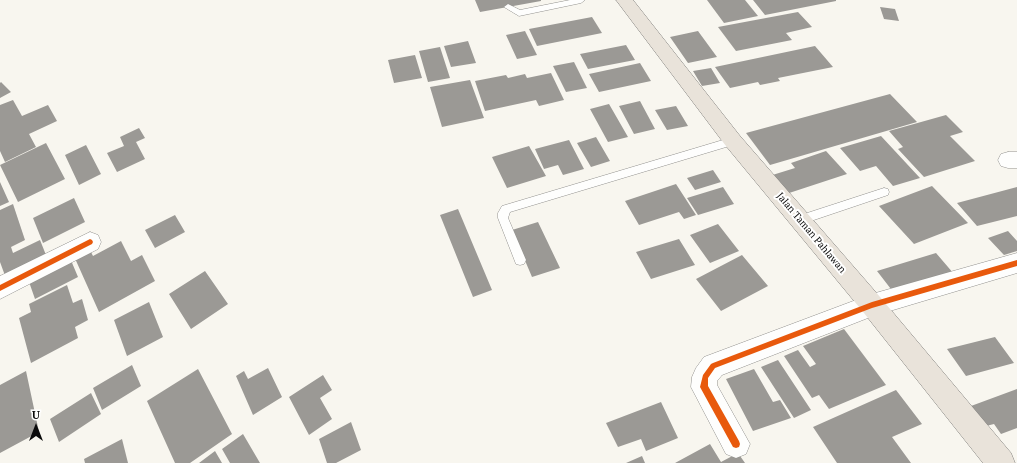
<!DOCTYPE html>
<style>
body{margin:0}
#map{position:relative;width:1017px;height:463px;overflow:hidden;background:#f8f6ef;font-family:"PT Serif",serif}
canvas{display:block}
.north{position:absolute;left:16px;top:407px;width:40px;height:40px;-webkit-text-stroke:3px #fff;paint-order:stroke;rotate:0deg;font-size:11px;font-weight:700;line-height:16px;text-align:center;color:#0b0b0b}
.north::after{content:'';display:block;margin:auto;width:14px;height:18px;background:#0b0b0b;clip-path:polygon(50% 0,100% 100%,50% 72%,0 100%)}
</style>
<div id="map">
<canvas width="1017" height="463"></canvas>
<div class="north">U</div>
</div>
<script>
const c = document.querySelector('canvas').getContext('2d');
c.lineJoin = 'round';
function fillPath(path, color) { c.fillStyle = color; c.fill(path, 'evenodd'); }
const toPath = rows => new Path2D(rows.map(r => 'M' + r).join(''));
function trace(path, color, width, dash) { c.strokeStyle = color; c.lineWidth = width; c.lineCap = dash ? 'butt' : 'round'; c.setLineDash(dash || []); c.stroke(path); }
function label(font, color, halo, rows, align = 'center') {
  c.font = font + ' "PT Serif",serif'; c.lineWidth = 4; c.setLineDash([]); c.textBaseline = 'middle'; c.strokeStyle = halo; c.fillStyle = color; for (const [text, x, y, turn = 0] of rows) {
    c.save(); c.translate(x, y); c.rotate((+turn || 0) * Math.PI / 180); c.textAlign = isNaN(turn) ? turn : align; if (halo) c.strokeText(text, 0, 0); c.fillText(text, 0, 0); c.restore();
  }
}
fillPath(toPath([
 [475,0,541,0,541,1,480,12],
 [707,0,745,0,758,16,724,23],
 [753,0,836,0,836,1,765,15],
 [880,7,895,9,899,21,884,19],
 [798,12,812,27,786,33,792,40,736,51,718,27],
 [592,17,602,33,537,46,529,29],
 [525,31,537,55,517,59,506,35],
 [698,31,717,57,688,63,670,37],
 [468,41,476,63,451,67,444,46],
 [626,45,635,60,588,69,580,54],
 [815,46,833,67,778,78,780,81,760,85,758,82,730,88,715,67],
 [440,47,450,78,428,82,419,51],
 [415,55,422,78,394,83,388,60],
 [574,62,587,88,566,92,553,66],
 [640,63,651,81,599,92,589,74],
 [711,68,720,83,702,86,693,71],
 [551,73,564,100,539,106,536,100,485,111,475,81,506,75,508,78,525,74,527,78],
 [470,80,484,118,442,127,430,87],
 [1,82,11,92,0,98,0,83],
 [890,94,917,122,770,165,746,133],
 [13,100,22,116,48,105,57,121,29,134,36,147,5,162,0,151,0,105],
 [640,101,655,129,634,134,619,106],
 [609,104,628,137,608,142,590,109],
 [676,106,688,126,667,130,655,110],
 [946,115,963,132,950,136,975,161,924,177,898,149,903,147,889,131],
 [139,128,145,138,136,142,145,159,117,172,107,153,124,146,120,137],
 [881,136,920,178,893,186,876,166,860,171,840,148],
 [596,137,610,161,591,167,577,143],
 [569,140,584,169,563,175,558,165,544,169,535,149],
 [46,143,65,179,18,202,0,165],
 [86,145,101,174,79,185,65,155],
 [529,146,546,176,507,188,492,157],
 [826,151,847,174,780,196,766,177,795,168,791,163],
 [713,170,721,182,695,190,687,178],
 [0,182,9,202,0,206],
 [676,184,696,215,684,219,679,212,639,225,625,201],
 [932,186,968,223,914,244,879,206],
 [723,187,734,204,698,215,687,198],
 [1017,187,1017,216,977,226,957,203],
 [74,198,85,222,43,243,33,218],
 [13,204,25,240,11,247,13,253,40,240,48,260,7,281,0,262,0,210],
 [458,209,492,290,473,297,440,215],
 [175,215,185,232,155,248,145,230],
 [538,222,560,268,532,277,512,230],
 [718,224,739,251,710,263,690,235],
 [1008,231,1017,241,1017,251,1004,255,988,238],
 [679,239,695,265,651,279,636,252],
 [121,241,131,261,142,255,155,281,99,312,73,254,88,246,93,256],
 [936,253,954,274,894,293,877,271],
 [742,255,768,286,721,311,696,279],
 [70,258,78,277,35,299,28,279],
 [205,271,228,304,191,329,169,294],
 [67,285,73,303,82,299,88,320,75,327,78,338,31,363,19,318,31,312,29,304],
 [149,302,163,337,127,356,114,320],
 [844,329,886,385,829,409,819,395,812,398,784,356,798,350,810,367,816,364,803,346],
 [995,337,1014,363,966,376,947,349],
 [778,360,811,410,794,418,761,367],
 [132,365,141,386,102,410,93,388],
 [268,368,282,397,253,415,236,376,244,371,248,379],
 [198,369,232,434,190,463,175,463,147,401],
 [754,369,773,402,780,400,791,418,753,431,726,379],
 [26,371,39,432,0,453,0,385],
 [323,375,332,390,320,398,332,419,309,435,289,397],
 [1017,389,1017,428,1001,434,994,424,986,426,971,406],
 [896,390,922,424,892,437,911,463,837,463,813,427],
 [91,393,101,414,59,442,50,419],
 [661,402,678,438,646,451,641,439,618,447,606,423],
 [351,422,361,450,336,463,327,463,319,439],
 [243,434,260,463,230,463,222,449],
 [122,439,128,463,85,463,84,459],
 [710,444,721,462,738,453,745,463,675,463],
 [215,451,222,463,199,463],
 [642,456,645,463,626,463]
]), '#9b9995');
const service = toPath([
 [570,0,585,0,581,3,519,16,504,7,508,4,520,10,570,0],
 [733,137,736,138,738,141,736,144,510,212,508,218,526,260,524,264,520,265,516,264,498,218,498,213,502,206,733,137],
 [884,188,888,189,889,192,888,195,799,225,795,223,794,220,795,217,884,188]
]);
const minor = toPath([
 [1008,152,1017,152,1017,168,1008,168,1001,166,998,160,1001,154,1008,152],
 [90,232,98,235,101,242,98,249,0,299,0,276,90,232],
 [1017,253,1017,273,873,316,722,375,717,381,717,385,750,444,746,454,736,458,726,454,691,387,692,377,696,368,704,357,872,294,1017,253]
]);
const primary = toPath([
 [616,0,633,0,740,136,880,297,1011,453,1015,463,983,463,864,313,726,146,616,0]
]);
trace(service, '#92918e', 1);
trace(minor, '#92918e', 1);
trace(primary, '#7f7e7b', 1);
fillPath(service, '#fefefd');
fillPath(minor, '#fefefd');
fillPath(primary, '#e9e3da');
fillPath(toPath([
 [90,239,92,240,93,242,92,244,0,291,0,285,90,239],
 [1017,260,1017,266,872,308,715,368,708,378,708,386,739,441,740,444,739,447,736,448,733,447,700,387,703,375,711,364,713,363,872,302,1017,260]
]), '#e8590c');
label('10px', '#0b0b0b', '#fff', [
 ["Jalan Taman Pahlawan",811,233,50]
]);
</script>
